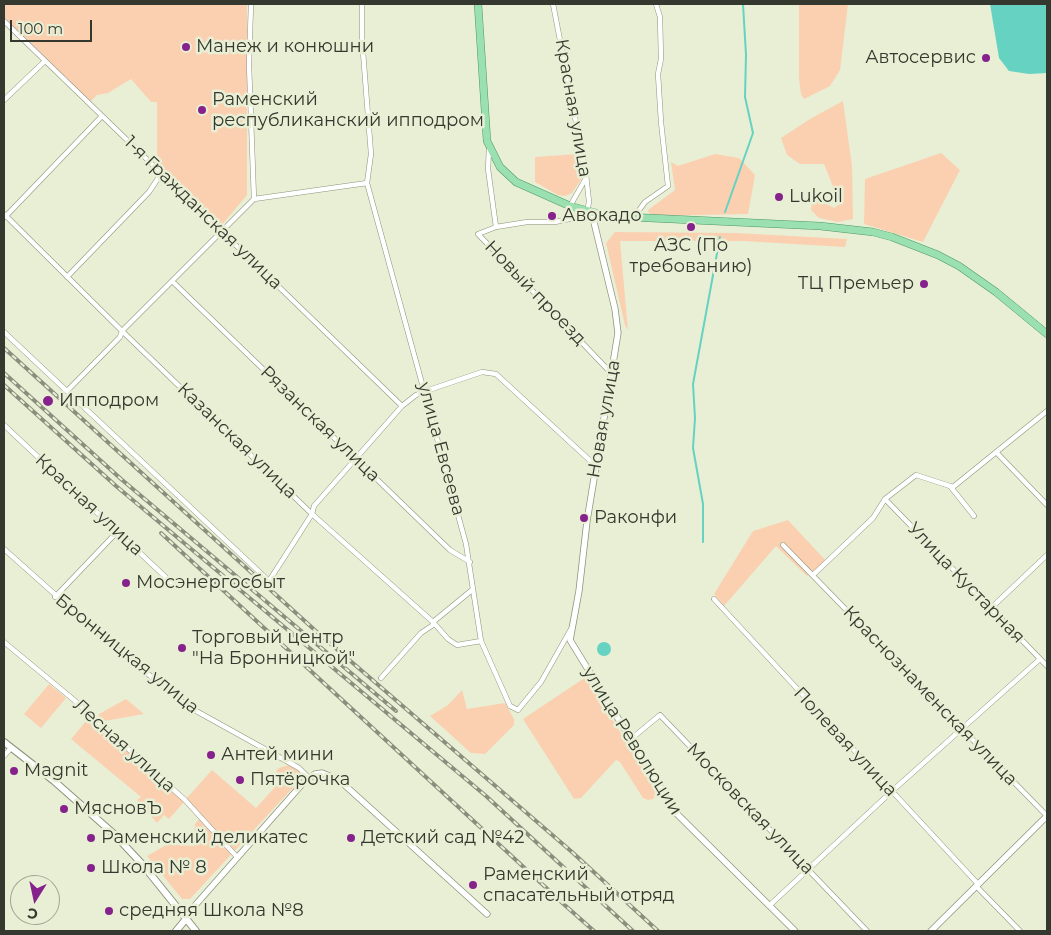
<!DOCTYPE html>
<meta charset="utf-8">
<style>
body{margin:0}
#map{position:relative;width:1051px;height:935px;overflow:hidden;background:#e8efd5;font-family:Montserrat,sans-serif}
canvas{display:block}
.frame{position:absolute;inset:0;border:5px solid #35382e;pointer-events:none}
.north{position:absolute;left:10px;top:875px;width:50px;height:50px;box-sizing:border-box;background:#e8efd5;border:1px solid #a0a692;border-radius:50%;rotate:190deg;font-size:14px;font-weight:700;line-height:20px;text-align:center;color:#35382e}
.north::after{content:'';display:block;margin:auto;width:18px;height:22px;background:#85228b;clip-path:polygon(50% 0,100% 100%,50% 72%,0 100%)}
.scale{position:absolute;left:10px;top:20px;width:82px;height:22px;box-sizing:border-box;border:2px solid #35382e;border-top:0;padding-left:6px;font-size:15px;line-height:18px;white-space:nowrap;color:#35382e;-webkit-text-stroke:4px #e8efd5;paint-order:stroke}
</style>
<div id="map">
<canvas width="1051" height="935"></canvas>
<div class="frame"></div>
<div class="north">С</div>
<div class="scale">100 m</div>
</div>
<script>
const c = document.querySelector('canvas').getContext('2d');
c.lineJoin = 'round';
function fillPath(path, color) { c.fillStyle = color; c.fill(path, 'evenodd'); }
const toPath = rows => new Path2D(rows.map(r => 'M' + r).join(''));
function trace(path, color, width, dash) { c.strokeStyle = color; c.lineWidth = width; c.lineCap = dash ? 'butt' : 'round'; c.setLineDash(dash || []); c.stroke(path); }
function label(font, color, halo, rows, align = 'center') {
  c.font = font + ' Montserrat,sans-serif'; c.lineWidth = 5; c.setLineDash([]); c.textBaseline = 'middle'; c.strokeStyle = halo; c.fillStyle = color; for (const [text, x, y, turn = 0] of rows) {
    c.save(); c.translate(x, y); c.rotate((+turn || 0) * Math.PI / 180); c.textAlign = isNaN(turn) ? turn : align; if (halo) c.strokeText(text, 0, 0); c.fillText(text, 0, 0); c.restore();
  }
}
fillPath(toPath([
 [4,4,247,4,247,195,221,226,157,167,157,102,151,102,131,79,108,93,97,95,90,102,4,17],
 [799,4,848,4,840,70,830,86,804,99,801,94,799,78],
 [843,101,852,166,853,219,838,222,819,218,811,210,813,196,834,208,840,204,824,164,800,164,787,155,781,138,810,119],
 [941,153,960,170,923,242,864,224,865,179],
 [578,154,582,178,572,193,565,196,558,195,535,182,535,157],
 [715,154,739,158,755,175,748,214,650,216,648,210,675,190,671,162,678,166],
 [615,232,735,233,847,239,845,247,743,241,620,241,628,330,625,325,606,243],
 [788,520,826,561,807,576,776,546,724,606,714,594,753,531],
 [586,677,656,790,656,795,653,799,648,800,643,798,620,762,616,760,581,798,574,799,523,719],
 [49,684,66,698,41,728,24,714],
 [462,690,467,709,505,703,514,719,514,725,485,754,471,753,430,716,448,705],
 [126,699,144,714,99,722,185,800,212,770,256,808,283,778,276,771,279,768,289,765,301,773,300,780,190,899,182,899,147,856,168,844,194,846,195,824,200,818,185,801,169,819,164,815,157,823,137,800,141,797,71,739,91,715,98,721,99,714]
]), '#fbd0b1');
fillPath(toPath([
 [990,4,1047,4,1047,73,1029,74,1009,71,999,58],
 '597 649a7 7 0 1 1 14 0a7 7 0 1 1-14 0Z'
]), '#66d2c2');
trace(toPath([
 [725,212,753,133,745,97,746,55,743,4],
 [703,542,703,504,693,448,695,418,693,384,720,237]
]), '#66d2c2', 2);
const minor = toPath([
 [362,4,362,39,371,154,367,183,466,544,481,641,510,706,518,710,541,682,571,629],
 [553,4,586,174,589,202,587,212],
 [4,21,402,406],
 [4,100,45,61],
 [489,149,488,169,496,227],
 [254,199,367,183],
 [570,206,586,178],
 [4,214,122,331,312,514,433,622,448,639,457,645,481,641],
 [592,214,555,222,527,222,496,227,478,234,612,374],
 [5,217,102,116],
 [634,217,645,202,668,186,661,122,658,74,661,59,660,17,656,4],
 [67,277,149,192,161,174],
 [173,282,450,550,470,562],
 [4,332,269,581,312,514,314,506,402,406,416,395,426,391,482,372,496,374,596,466],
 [68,390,120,337,122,331,254,199,249,65,251,4],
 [4,425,174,585],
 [996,452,1047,505],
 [950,486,974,516],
 [885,499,1047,666],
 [783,545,1047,816],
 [4,549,113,646,189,707,299,768,309,778],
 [813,575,873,518,885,499,916,475,953,487,1047,411],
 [55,597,118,531],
 [714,599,978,884],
 [990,609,1047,555],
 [4,642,74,700,185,800,237,857],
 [381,678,421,633,433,625,433,622,472,590],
 [631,739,660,715,867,931],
 [4,756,11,748],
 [976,886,1020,931],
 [770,905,891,792,1040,659]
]);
const tertiary = toPath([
 [592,214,615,309,618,333,587,521,579,591,570,640,676,813,795,931],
 [186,919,191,910,304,782,315,774,322,773,338,779,487,914],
 [931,931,1047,816]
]);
const secondary = toPath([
 [4,742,54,781,114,834,143,865,196,931],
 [176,931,186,919]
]);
const primary = toPath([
 [478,4,487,141,500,167,516,182,570,206,607,216,820,226,873,232,892,237,938,255,959,266,996,292,1047,334]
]);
trace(minor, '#8e947c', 5.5);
trace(tertiary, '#8e947c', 7);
trace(secondary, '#8e947c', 8);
trace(primary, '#4c9861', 8);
trace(minor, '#fff', 4.5);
trace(tertiary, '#fff', 5.5);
trace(secondary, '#fff', 6);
trace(primary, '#9be0b0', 7);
const rail = toPath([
 [4,348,318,633,572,852,658,931],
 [4,373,121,479,396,711],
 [4,385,116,486,486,796,633,931],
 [161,533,555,896],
 [559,900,594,931]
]);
trace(rail, '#8a8f7d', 4);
trace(rail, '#e8efd5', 2, [5.5]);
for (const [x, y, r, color] of [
 [186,47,5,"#85228b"],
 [986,58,5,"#85228b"],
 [202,110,5,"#85228b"],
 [779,197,5,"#85228b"],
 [552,216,5,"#85228b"],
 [691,227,5,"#85228b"],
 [924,284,5,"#85228b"],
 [48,401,6,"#85228b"],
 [584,518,5,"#85228b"],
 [126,583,5,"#85228b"],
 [182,648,5,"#85228b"],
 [211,755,5,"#85228b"],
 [14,771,5,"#85228b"],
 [240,780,5,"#85228b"],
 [64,809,5,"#85228b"],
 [91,838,5,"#85228b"],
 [351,838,5,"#85228b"],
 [91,868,5,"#85228b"],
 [473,885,5,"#85228b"],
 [109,911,5,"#85228b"]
]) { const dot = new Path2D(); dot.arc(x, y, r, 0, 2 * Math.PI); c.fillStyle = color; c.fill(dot); trace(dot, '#e8efd5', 2); }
label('18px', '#35382e', '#e8efd5', [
 ["Манеж и конюшни",196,47],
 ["Автосервис",976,58,"right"],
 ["Раменский",212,100],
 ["республиканский ипподром",212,121],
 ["Lukoil",789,197],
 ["Авокадо",562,216],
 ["АЗС (По",691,246,"center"],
 ["требованию)",691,267,"center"],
 ["ТЦ Премьер",914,284,"right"],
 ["Ипподром",59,401],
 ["Раконфи",594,518],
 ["Мосэнергосбыт",136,583],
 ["Торговый центр",192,638],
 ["\"На Бронницкой\"",192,659],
 ["Антей мини",221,755],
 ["Magnit",24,771],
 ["Пятёрочка",250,780],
 ["МясновЪ",74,809],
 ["Раменский деликатес",101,838],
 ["Детский сад №42",361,838],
 ["Школа № 8",101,868],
 ["Раменский",483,875],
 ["спасательный отряд",483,896],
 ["средняя Школа №8",119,911]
], 'left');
label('18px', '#35382e', '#e8efd5', [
 ["Красная улица",573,108,80],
 ["1-я Гражданская улица",203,213,44],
 ["Новый проезд",535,293,46],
 ["Новая улица",604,419,-80],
 ["Рязанская улица",320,424,44],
 ["Казанская улица",237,441,44],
 ["улица Евсеева",441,449,75],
 ["Красная улица",89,505,43],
 ["Улица Кустарная",966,583,46],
 ["Бронницкая улица",127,654,39],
 ["Краснознаменская улица",930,696,46],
 ["улица Революции",632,741,58],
 ["Полевая улица",845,742,47],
 ["Лесная улица",124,746,42],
 ["Московская улица",750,809,46]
]);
</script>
